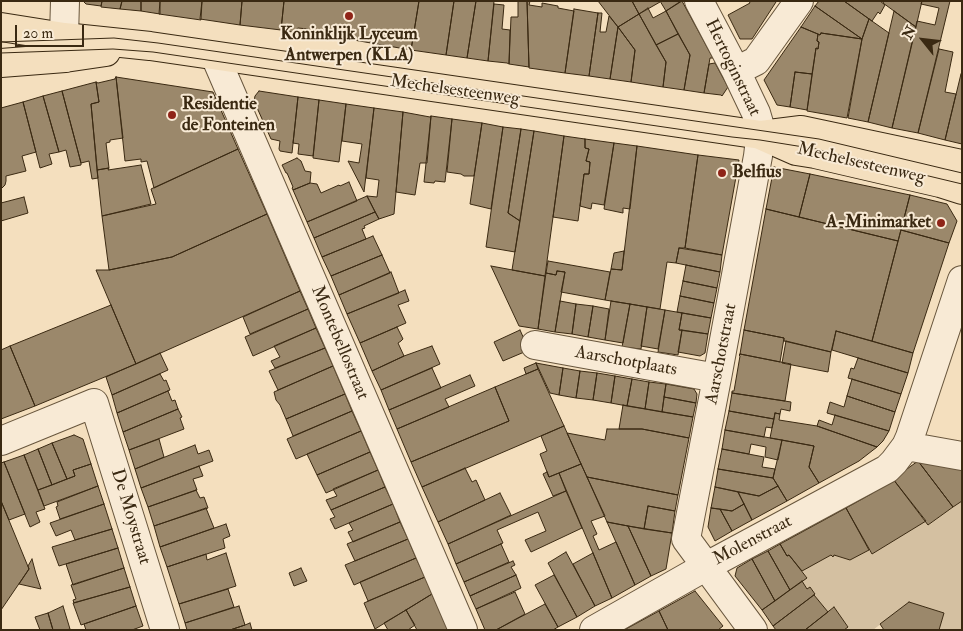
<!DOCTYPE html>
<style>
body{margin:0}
#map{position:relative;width:963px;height:631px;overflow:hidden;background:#f4dfbe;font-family:"IM FELL Double Pica",serif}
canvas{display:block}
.frame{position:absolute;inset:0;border:2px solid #3a2912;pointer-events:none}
.north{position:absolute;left:898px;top:15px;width:50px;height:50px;-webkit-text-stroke:4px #f8ead5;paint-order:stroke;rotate:299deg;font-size:14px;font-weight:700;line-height:20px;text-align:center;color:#3a2912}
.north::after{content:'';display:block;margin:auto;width:18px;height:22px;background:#3a2912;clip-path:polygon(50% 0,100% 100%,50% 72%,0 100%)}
.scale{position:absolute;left:15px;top:25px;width:69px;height:22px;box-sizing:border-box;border:2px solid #3a2912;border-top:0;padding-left:6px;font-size:15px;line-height:18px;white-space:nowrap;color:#3a2912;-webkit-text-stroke:4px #f8ead5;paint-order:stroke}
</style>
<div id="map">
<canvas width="963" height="631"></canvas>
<div class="frame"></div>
<div class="north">N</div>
<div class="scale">20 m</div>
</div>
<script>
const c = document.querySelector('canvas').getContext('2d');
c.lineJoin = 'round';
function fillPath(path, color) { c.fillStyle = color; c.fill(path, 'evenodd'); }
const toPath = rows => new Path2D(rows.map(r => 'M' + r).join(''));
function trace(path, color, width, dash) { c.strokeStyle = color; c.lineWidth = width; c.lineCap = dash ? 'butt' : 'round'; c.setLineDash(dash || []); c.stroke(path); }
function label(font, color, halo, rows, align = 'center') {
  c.font = font + ' "IM FELL Double Pica",serif'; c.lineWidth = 4; c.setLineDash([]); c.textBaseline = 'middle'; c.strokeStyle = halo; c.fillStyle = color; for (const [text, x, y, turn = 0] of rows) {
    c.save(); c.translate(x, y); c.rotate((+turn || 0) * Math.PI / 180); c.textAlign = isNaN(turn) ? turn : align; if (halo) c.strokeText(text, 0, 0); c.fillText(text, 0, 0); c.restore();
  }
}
fillPath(toPath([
 [962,501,962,630,939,630,944,613,909,602,873,630,848,630,846,628,848,626,834,608,828,612,814,595,815,593,810,587,807,589,802,581,807,577,802,571,831,555,833,557,834,555,850,560,869,550,872,554,926,521,929,525]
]), '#d4c0a1');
const building = toPath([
 [83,1,102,1,101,6,86,4,83,1],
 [102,1,122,1,120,9,101,7,102,1],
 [122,1,141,1,141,11,120,9,122,1],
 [141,1,160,1,160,14,141,11,141,1],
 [160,1,202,1,201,20,159,14,160,1],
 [202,1,242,1,240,25,200,19,202,1],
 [242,1,284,1,281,30,240,25,242,1],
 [284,1,419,1,411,50,308,32,308,29,298,28,292,32,281,30,284,1],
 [419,1,454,1,446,55,411,50,419,1],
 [454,1,476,1,467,58,446,55,454,1],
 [476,1,494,1,488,61,467,58,476,1],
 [518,1,527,1,529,67,509,64,511,17,518,17,518,1],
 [527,1,530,1,529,5,542,7,542,3,558,6,558,8,574,11,565,73,529,68,527,1],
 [598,1,632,1,639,14,618,27,598,1],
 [632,1,660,1,660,2,639,14,632,1],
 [660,1,681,1,666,11,660,1],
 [682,1,713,58,710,58,704,93,684,90,690,55,666,11,682,1],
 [749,1,775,1,776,2,752,39,740,39,728,15,750,3,749,1],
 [819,1,844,1,869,19,862,39,815,6,819,1],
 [844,1,880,1,885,5,880,14,878,12,872,21,844,1],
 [884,1,922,1,916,27,883,3,884,1],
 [922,1,950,1,918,133,892,128,917,21,935,25,939,8,921,4,922,1],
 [494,4,504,5,502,29,510,30,509,64,507,63,488,61,494,4],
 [815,6,862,39,821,33,820,35,801,27,815,6],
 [648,8,653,18,666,11,678,34,656,45,639,14,648,8],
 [574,9,598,13,589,76,565,73,574,9],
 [894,11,916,27,892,128,868,122,894,11],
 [598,13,602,13,600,32,606,32,609,16,618,27,610,79,589,76,598,13],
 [639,14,666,62,663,87,631,82,635,50,618,27,639,14],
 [869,19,889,33,868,122,848,118,862,39,869,19],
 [618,27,635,50,631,82,610,79,618,27],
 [801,27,818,34,817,41,819,42,818,49,816,48,812,74,795,72,790,107,777,105,764,80,801,27],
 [821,33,862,39,847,118,807,111,816,48,818,49,819,42,817,41,818,34,820,35,821,33],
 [678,34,690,55,684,90,663,87,666,62,656,45,678,34],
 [939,49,953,52,945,92,956,94,945,140,918,133,939,49],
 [715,63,728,87,722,96,721,95,704,93,709,64,715,63],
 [795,72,812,74,807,110,790,107,795,72],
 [961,74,962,74,962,144,945,140,961,74],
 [116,77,123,138,110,140,110,142,106,143,109,168,97,170,91,104,99,102,96,82,98,83,115,79,115,78,116,77],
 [116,77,213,92,238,149,154,188,147,161,141,162,141,159,125,161,116,77],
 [96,82,99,102,91,104,98,178,92,179,89,161,81,163,62,91,96,82],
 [62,91,81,163,81,165,70,167,66,150,59,152,43,96,62,91],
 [259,91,298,97,292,153,280,151,279,149,280,141,271,139,254,101,255,96,259,91],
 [43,96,59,152,49,154,52,164,40,168,23,102,43,96],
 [298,97,319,100,313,156,298,154,299,144,293,143,298,97],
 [319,100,346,104,339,162,313,158,319,100],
 [23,102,36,152,22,156,26,171,6,176,6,181,5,185,1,189,1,108,23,102],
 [346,104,374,108,364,192,348,161,359,163,362,144,342,141,346,104],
 [374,108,403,112,394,214,379,219,367,196,377,197,379,180,366,178,374,108],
 [403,112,430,117,431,116,427,163,420,163,415,195,396,192,403,112],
 [431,116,452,119,445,182,435,181,434,183,424,182,431,116],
 [452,119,482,123,474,176,464,176,461,174,447,172,452,119],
 [482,123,503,127,491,209,470,204,482,123],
 [503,127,521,129,508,213,520,221,515,252,486,247,503,127],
 [521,129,534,131,520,221,508,213,521,129],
 [534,131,564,136,545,276,512,270,534,131],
 [564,136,585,139,585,148,589,149,586,161,590,162,589,174,584,174,578,221,553,217,564,136],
 [585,139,614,143,604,205,592,203,591,209,580,206,584,174,589,174,590,162,586,161,589,149,585,148,585,139],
 [614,143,637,146,630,209,623,208,623,213,604,209,614,143],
 [637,146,698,155,685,248,679,248,676,263,667,262,660,309,605,300,611,269,622,270,637,146],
 [238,149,267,214,172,257,109,270,102,216,156,204,151,189,238,149],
 [698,155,739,160,722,255,685,248,698,155],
 [297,158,301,161,305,171,311,172,310,183,293,190,292,188,293,187,287,173,286,173,282,165,297,158],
 [141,165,151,204,102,216,97,170,109,168,108,170,141,165],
 [774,167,810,174,799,217,766,209,774,167],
 [810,174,910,195,898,241,799,217,810,174],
 [349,182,357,201,307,222,293,190,310,183,317,184,321,193,339,185,340,186,349,182],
 [910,195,947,204,957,221,949,243,901,230,910,195],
 [367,196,375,212,314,238,307,222,367,196],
 [24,197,28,213,1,221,1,203,24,197],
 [766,209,898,241,872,341,836,331,831,352,784,341,784,338,744,330,766,209],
 [375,212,379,219,364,226,365,228,362,229,366,239,322,257,314,238,375,212],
 [267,214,300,291,136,364,96,270,109,270,172,257,267,214],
 [901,230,949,243,913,353,872,341,901,230],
 [373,236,382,255,331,276,322,257,373,236],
 [679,248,722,255,720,272,676,263,679,248],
 [624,251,622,270,611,269,614,253,624,251],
 [382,255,390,273,339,295,331,276,382,255],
 [548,261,610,272,605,300,561,292,565,272,557,271,556,275,546,273,548,261],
 [686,265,720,272,717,288,683,281,686,265],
 [491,266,545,276,538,329,519,326,491,266],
 [557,271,565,272,555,332,538,329,546,273,556,275,557,271],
 [391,272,399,293,347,314,339,295,391,272],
 [683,281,717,288,714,303,680,296,683,281],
 [405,290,409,301,398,305,406,323,360,343,347,314,405,290],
 [300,291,308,309,250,334,243,317,300,291],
 [680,296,714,303,711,318,677,312,680,296],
 [560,301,576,304,572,334,555,332,560,301],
 [611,301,630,304,623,343,605,340,611,301],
 [576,304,593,306,588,337,572,334,576,304],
 [630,304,647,307,641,349,622,347,630,304],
 [111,305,136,364,35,406,10,346,111,305],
 [593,306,609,309,605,340,588,337,593,306],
 [647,307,665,310,658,349,641,346,647,307],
 [308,309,316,328,253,356,245,337,308,309],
 [665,310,682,313,679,330,682,330,678,355,658,352,665,310],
 [682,313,711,318,708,334,679,330,682,313],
 [397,327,403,339,401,341,398,343,404,356,372,371,360,343,397,327],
 [316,328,325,348,275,368,271,361,280,357,274,346,316,328],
 [520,330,529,350,503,361,494,342,520,330],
 [682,330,708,334,705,353,700,356,678,352,682,330],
 [744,330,784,338,780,362,740,354,744,330],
 [836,331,913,353,908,373,832,350,836,331],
 [786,341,831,352,828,372,782,363,786,341],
 [10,346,35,406,1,419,1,350,10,346],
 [432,346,440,364,381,390,372,371,404,356,432,346],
 [325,348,333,366,278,390,269,371,325,348],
 [160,353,168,370,112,395,106,377,160,353],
 [740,354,791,364,785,401,732,393,732,391,734,391,740,356,739,355,740,354],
 [858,358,908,373,901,394,848,378,851,368,854,369,858,358],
 [536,363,538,369,526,374,524,368,536,363],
 [536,363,563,368,559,395,550,393,536,363],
 [333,366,345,394,286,419,280,405,276,400,274,392,333,366],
 [432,368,441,388,389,410,381,390,432,368],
 [563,368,580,371,576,398,559,395,563,368],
 [538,369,564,426,422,487,411,462,509,421,495,387,538,369],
 [580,371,597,373,593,400,576,398,580,371],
 [597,373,615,376,611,403,593,400,597,373],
 [160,374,164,381,166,380,170,390,117,413,112,395,160,374],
 [470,375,475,386,445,399,449,407,397,429,389,410,470,375],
 [615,376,632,379,627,406,611,403,615,376],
 [632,379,649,382,645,409,627,406,632,379],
 [852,379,901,394,895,412,847,396,852,379],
 [649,382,666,384,662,412,645,409,649,382],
 [666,384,694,389,697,394,696,403,664,397,666,384],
 [495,387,509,421,411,462,397,429,495,387],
 [168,391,172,401,175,400,178,409,123,432,117,413,168,391],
 [732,393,791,402,790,411,781,409,780,414,775,413,774,419,729,411,732,393],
 [345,394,352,411,293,436,286,419,345,394],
 [847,396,895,412,889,431,827,413,830,402,844,407,847,396],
 [664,397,696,403,693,417,662,412,664,397],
 [623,405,693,417,689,438,642,429,619,429,623,405],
 [178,409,182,417,180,418,184,429,129,450,123,432,178,409],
 [352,411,361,431,296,459,287,439,352,411],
 [729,411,774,419,772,428,766,427,764,437,725,430,729,411],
 [775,413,780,414,779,420,817,426,877,447,859,461,819,483,809,467,814,446,770,438,775,413],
 [835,415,889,431,883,441,877,447,817,426,819,420,832,425,835,415],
 [564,426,581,464,549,477,540,454,547,451,541,436,564,426],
 [607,429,642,429,689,438,678,495,587,477,567,433,605,440,607,429],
 [725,430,782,440,778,460,765,457,766,447,751,444,749,454,722,449,725,430],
 [361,431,370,452,317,475,307,454,361,431],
 [74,435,83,439,91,464,73,470,75,476,67,479,52,443,74,435],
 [159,439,164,457,135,469,129,450,159,439],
 [782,440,814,446,809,467,819,483,787,501,773,478,782,440],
 [52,443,67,479,52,485,38,449,52,443],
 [195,445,198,454,209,450,213,461,141,488,135,469,195,445],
 [38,449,52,485,38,490,24,455,38,449],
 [722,449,764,457,762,467,775,469,773,478,718,469,722,449],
 [370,452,378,470,326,493,317,475,370,452],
 [24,455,45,509,36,512,40,522,30,527,4,462,24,455],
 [962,460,962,501,953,507,918,461,962,460],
 [918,461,953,507,928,525,893,479,918,461],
 [4,462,25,514,9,520,1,501,1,463,4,462],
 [91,464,98,486,44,506,38,490,75,476,73,470,91,464],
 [581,464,605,516,591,521,597,534,593,536,599,550,616,542,635,585,612,598,559,473,581,464],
 [199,466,203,476,193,479,197,490,148,507,141,488,199,466],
 [465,468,472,482,476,480,485,500,438,522,422,487,465,468],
 [718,469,773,478,778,486,759,496,715,487,718,469],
 [378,470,385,487,331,510,326,500,337,496,333,489,378,470],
 [547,472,549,477,559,473,566,491,553,496,543,474,547,472],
 [587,477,678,495,675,511,648,506,644,529,607,522,587,477],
 [893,479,926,521,872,554,846,508,871,494,893,479],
 [98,486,104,504,60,519,56,507,58,506,57,502,98,486],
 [778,486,787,501,752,520,738,492,759,496,778,486],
 [385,487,393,504,335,529,330,519,335,517,331,510,385,487],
 [715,487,738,492,744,504,732,511,711,508,715,487],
 [196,490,200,498,204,497,208,508,154,526,148,507,196,490],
 [566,491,582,528,531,552,525,540,546,531,538,512,497,530,503,543,456,564,448,544,566,491],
 [500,493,511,515,448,544,438,522,500,493],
 [1,501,29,569,1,610,1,501],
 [104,504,112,529,75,540,71,530,56,536,50,523,104,504],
 [393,504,400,522,353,542,348,532,353,530,349,523,393,504],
 [744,504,752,520,732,531,720,509,732,511,744,504],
 [648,506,675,511,672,533,644,529,648,506],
 [206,508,214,528,160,547,154,526,206,508],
 [711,508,720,509,732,531,715,541,708,527,711,508],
 [846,508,869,550,850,560,834,555,833,557,831,555,802,571,789,555,787,556,780,544,846,508],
 [400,522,408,539,355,561,347,544,400,522],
 [607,522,628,526,651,576,635,585,607,522],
 [226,524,230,536,223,539,225,548,167,567,160,547,226,524],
 [628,526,672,533,666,569,651,576,628,526],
 [112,529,118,548,59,566,52,547,112,529],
 [408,539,416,558,354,585,345,565,408,539],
 [501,544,509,562,464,582,456,564,501,544],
 [780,544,787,556,789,555,807,578,790,590,768,551,780,544],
 [118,548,124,568,73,585,66,564,118,548],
 [768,551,790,590,775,601,752,559,768,551],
 [566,552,595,606,577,617,548,563,566,552],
 [226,553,236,586,179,604,167,567,206,554,207,560,226,553],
 [593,553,612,598,595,606,573,564,593,553],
 [416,558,425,577,368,601,360,582,416,558],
 [32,559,36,574,41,589,19,584,29,569,28,566,32,559],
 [752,559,775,601,762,610,735,576,737,568,752,559],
 [513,561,515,565,511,567,516,575,470,596,464,582,513,561],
 [124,568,130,587,74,603,73,600,76,599,71,585,124,568],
 [301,568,307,581,294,586,289,573,301,568],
 [516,575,521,588,476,609,470,596,516,575],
 [554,575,577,617,558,627,535,585,554,575],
 [425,577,432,594,375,629,364,603,425,577],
 [802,581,807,589,810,587,815,594,773,626,762,610,802,581],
 [130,587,136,606,81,625,73,603,130,587],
 [228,589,234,607,185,623,179,604,228,589],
 [695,591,723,626,718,630,668,630,659,611,695,591],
 [515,592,525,614,496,630,485,630,476,609,515,592],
 [432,594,448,630,417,630,406,610,432,594],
 [814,595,828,612,805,630,776,630,773,626,814,595],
 [909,602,944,613,939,630,884,630,880,624,909,602],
 [545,604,558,627,553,630,496,630,545,604],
 [63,606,70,629,66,630,53,630,48,613,63,606],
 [136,606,143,626,132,630,86,630,84,624,136,606],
 [239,606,245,625,230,630,187,630,185,623,239,606],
 [834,607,848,627,844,630,805,630,834,607],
 [406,610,415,625,408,630,388,630,384,623,406,610],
 [659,611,668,630,624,630,659,611],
 [48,613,53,630,40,630,35,617,48,613],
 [250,623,252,630,230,630,245,625,250,623]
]);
fillPath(building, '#9b886b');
trace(building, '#3a2912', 1);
const minor = toPath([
 [65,1,64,37,65,58],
 [699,1,736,71,756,113,761,130,758,156,717,378,686,539,753,630],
 [215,56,463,630],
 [736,71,756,61,799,1],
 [535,345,717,378],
 [1,441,94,403,165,630],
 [906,446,962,456],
 [594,630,705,567,887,469,894,462,906,446,910,437,962,280]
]);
const major = toPath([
 [1,27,64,37,150,46,761,135,801,130,962,164],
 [1,63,65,58,106,52],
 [762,136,796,151,815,154,940,183,962,190]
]);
trace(minor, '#68563d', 30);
trace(major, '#3a2912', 30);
trace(minor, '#f8ead5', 28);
trace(major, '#f4dfbe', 28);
trace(toPath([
 [1,42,114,38,158,43,819,139,962,173],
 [1,53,113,49,153,52,732,137,760,140,816,149,962,184]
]), '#3a2912', 1);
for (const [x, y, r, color] of [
 [349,16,5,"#8f2418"],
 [172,115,5,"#8f2418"],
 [722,173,5,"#8f2418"],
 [941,223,5,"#8f2418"]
]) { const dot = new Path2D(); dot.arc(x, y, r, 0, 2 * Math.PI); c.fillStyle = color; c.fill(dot); trace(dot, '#f8ead5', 2); }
label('bold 18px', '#3a2912', '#f8ead5', [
 ["Koninklijk Lyceum",349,35,"center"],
 ["Antwerpen (KLA)",349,56,"center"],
 ["Residentie",182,105],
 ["de Fonteinen",182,126],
 ["Belfius",732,173],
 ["A-Minimarket",931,223,"right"]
], 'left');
label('18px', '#3a2912', '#f8ead5', [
 ["Hertoginstraat",732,68,64],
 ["Mechelsesteenweg",455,91,8],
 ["Mechelsesteenweg",861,164,13],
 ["Montebellostraat",339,343,67],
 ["Aarschotstraat",722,354,-79],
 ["Aarschotplaats",626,362,10],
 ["De Moystraat",130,517,73],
 ["Molenstraat",753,541,-28]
]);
</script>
